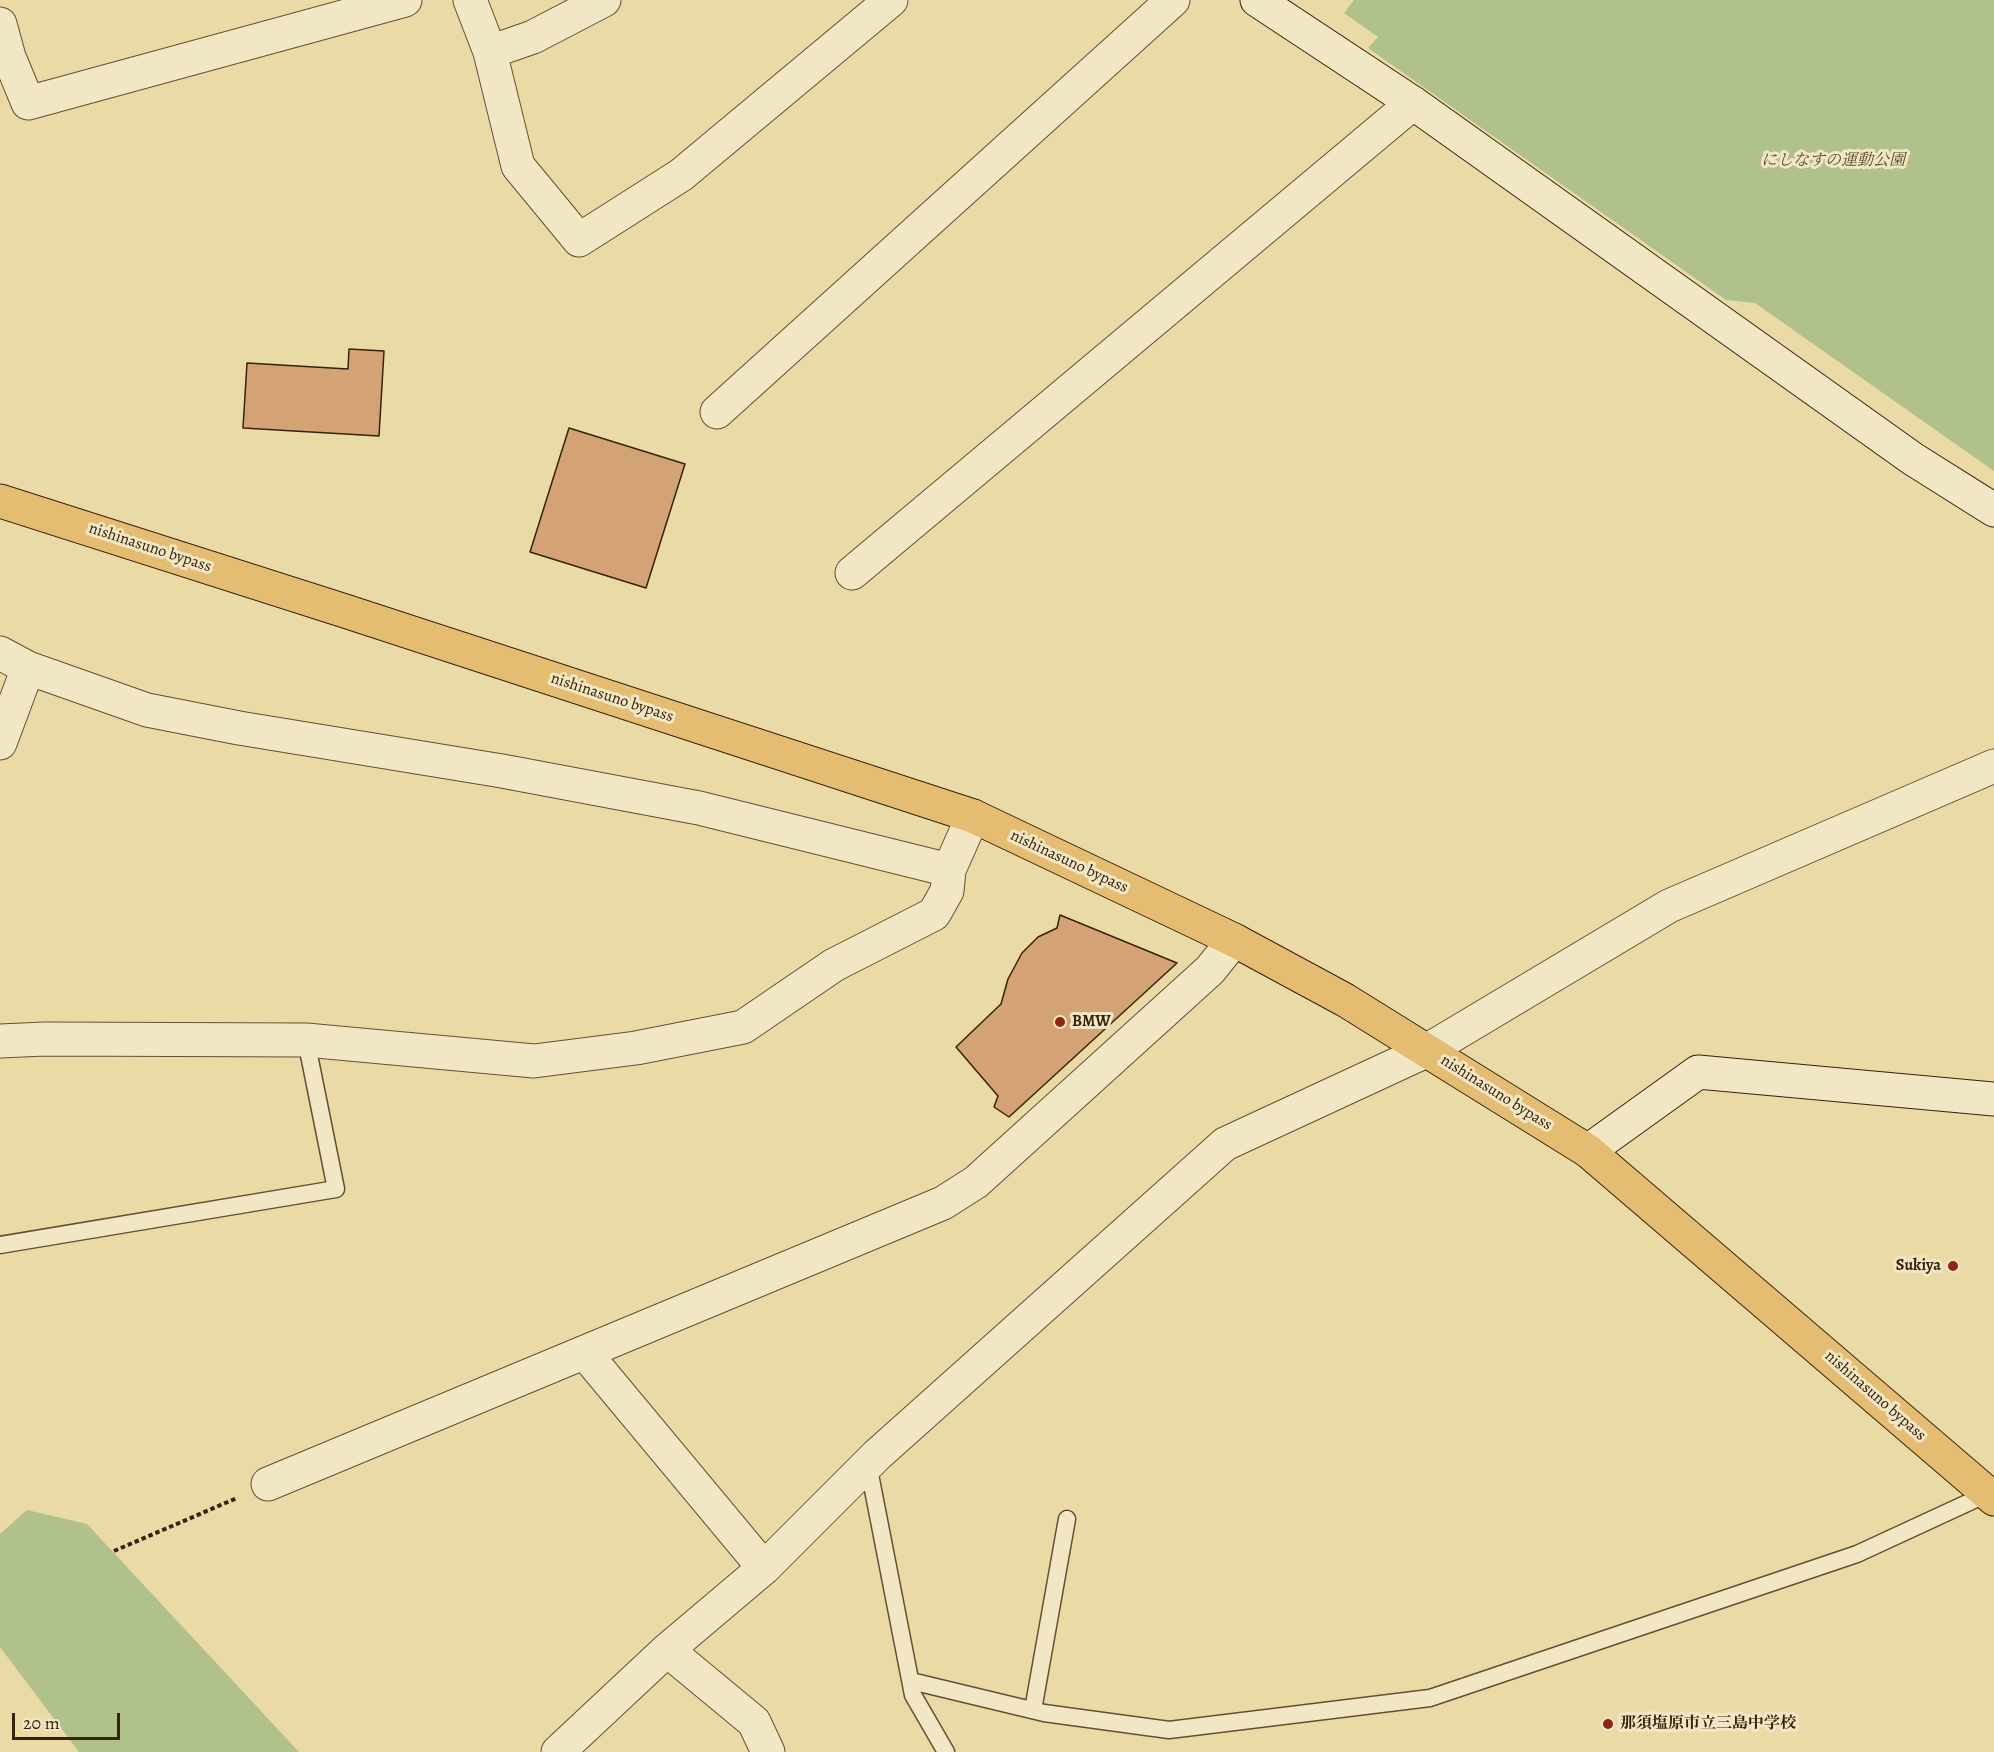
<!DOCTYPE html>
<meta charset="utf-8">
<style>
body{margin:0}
#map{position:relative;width:1994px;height:1752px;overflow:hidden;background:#e9daa6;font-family:Alegreya,serif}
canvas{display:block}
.scale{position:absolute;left:12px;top:1713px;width:108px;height:27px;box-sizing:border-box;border:3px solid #39210b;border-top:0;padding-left:8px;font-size:18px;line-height:21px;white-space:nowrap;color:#39210b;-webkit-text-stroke:4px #f1e7c5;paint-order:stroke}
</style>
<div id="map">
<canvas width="1994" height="1752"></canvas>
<div class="scale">20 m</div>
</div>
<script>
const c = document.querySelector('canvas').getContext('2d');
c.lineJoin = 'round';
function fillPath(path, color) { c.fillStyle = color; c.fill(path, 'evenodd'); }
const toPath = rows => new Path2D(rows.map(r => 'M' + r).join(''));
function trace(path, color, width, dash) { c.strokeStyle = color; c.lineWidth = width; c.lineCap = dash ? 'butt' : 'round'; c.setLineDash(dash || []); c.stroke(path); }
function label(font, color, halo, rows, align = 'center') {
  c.font = font + ' Alegreya,"Noto Serif JP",serif'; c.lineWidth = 6; c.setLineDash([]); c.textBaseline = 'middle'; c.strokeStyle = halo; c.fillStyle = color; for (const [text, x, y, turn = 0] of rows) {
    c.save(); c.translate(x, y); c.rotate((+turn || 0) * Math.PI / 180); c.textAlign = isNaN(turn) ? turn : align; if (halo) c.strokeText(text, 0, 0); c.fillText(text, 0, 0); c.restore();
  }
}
fillPath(toPath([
 [1354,0,1994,0,1994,471,1755,303,1726,300,1368,48,1378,37,1344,13],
 [27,1510,87,1524,299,1752,79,1752,0,1647,0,1534]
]), '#b0c18b');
const building = toPath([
 [349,349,384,351,379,436,243,428,247,363,348,369,349,349],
 [569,428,685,464,646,588,530,552,569,428],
 [1060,915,1177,963,1009,1117,994,1107,998,1096,956,1047,1001,1004,1008,979,1022,953,1038,937,1057,928,1060,915]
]);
fillPath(building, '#d3a275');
trace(building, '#39210b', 1.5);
const lane = toPath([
 [0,1245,336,1189,306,1040],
 [868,1464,913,1695,946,1752],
 [911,1681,1044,1713,1169,1730,1430,1698,1857,1554,1989,1493],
 [1033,1710,1067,1519]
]);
const street = toPath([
 [470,0,490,52,518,166,579,240,681,175,891,0],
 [0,24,9,57,28,103,405,0],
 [490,52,533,37,604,0],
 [717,412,1173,0],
 [852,573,1413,103],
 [0,653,28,668,147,710,239,728,502,771,699,808,949,870],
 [0,743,28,668],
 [0,1041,45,1039,306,1040,534,1061,636,1048,743,1027,834,965,934,914,947,891,949,870,973,816],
 [585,1353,764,1568],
 [268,1484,943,1203,976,1182,1210,970,1234,940],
 [667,1650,754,1722,768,1752],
 [558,1752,667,1650,764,1568,877,1455,1225,1144,1428,1050,1669,906,1994,766]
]);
const secondary = toPath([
 [1257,0,1413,103,1913,459,1994,510],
 [1588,1151,1698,1072,1994,1099]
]);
const highway = toPath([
 [0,501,345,611,973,816,1234,940,1345,1000,1588,1151,1994,1499]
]);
trace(lane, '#654f32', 19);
trace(street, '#654f32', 35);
trace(secondary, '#39210b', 35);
trace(highway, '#39210b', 35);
trace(toPath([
 [114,1551,237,1498]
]), '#39210b', 4, [4.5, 3]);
trace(lane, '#f1e7c5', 16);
trace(street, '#f1e7c5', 33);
trace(secondary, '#f1e7c5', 33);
trace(highway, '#e4bd73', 33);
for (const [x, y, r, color] of [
 [1060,1022,6,"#8f2418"],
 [1953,1266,6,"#8f2418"],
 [1608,1724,6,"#8f2418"]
]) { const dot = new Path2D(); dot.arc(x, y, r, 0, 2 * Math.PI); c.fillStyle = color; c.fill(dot); trace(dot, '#f1e7c5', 2); }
label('italic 16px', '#57492b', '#f1e7c5', [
 ["にしなすの運動公園",1833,161]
]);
label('16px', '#39210b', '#f1e7c5', [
 ["nishinasuno bypass",150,548,18],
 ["nishinasuno bypass",612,698,18],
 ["nishinasuno bypass",1069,862,25],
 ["nishinasuno bypass",1496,1093,32],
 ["nishinasuno bypass",1875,1396,41]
]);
label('bold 16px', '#39210b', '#f1e7c5', [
 ["BMW",1072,1022],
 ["Sukiya",1941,1266,"right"],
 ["那須塩原市立三島中学校",1620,1724]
], 'left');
</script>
